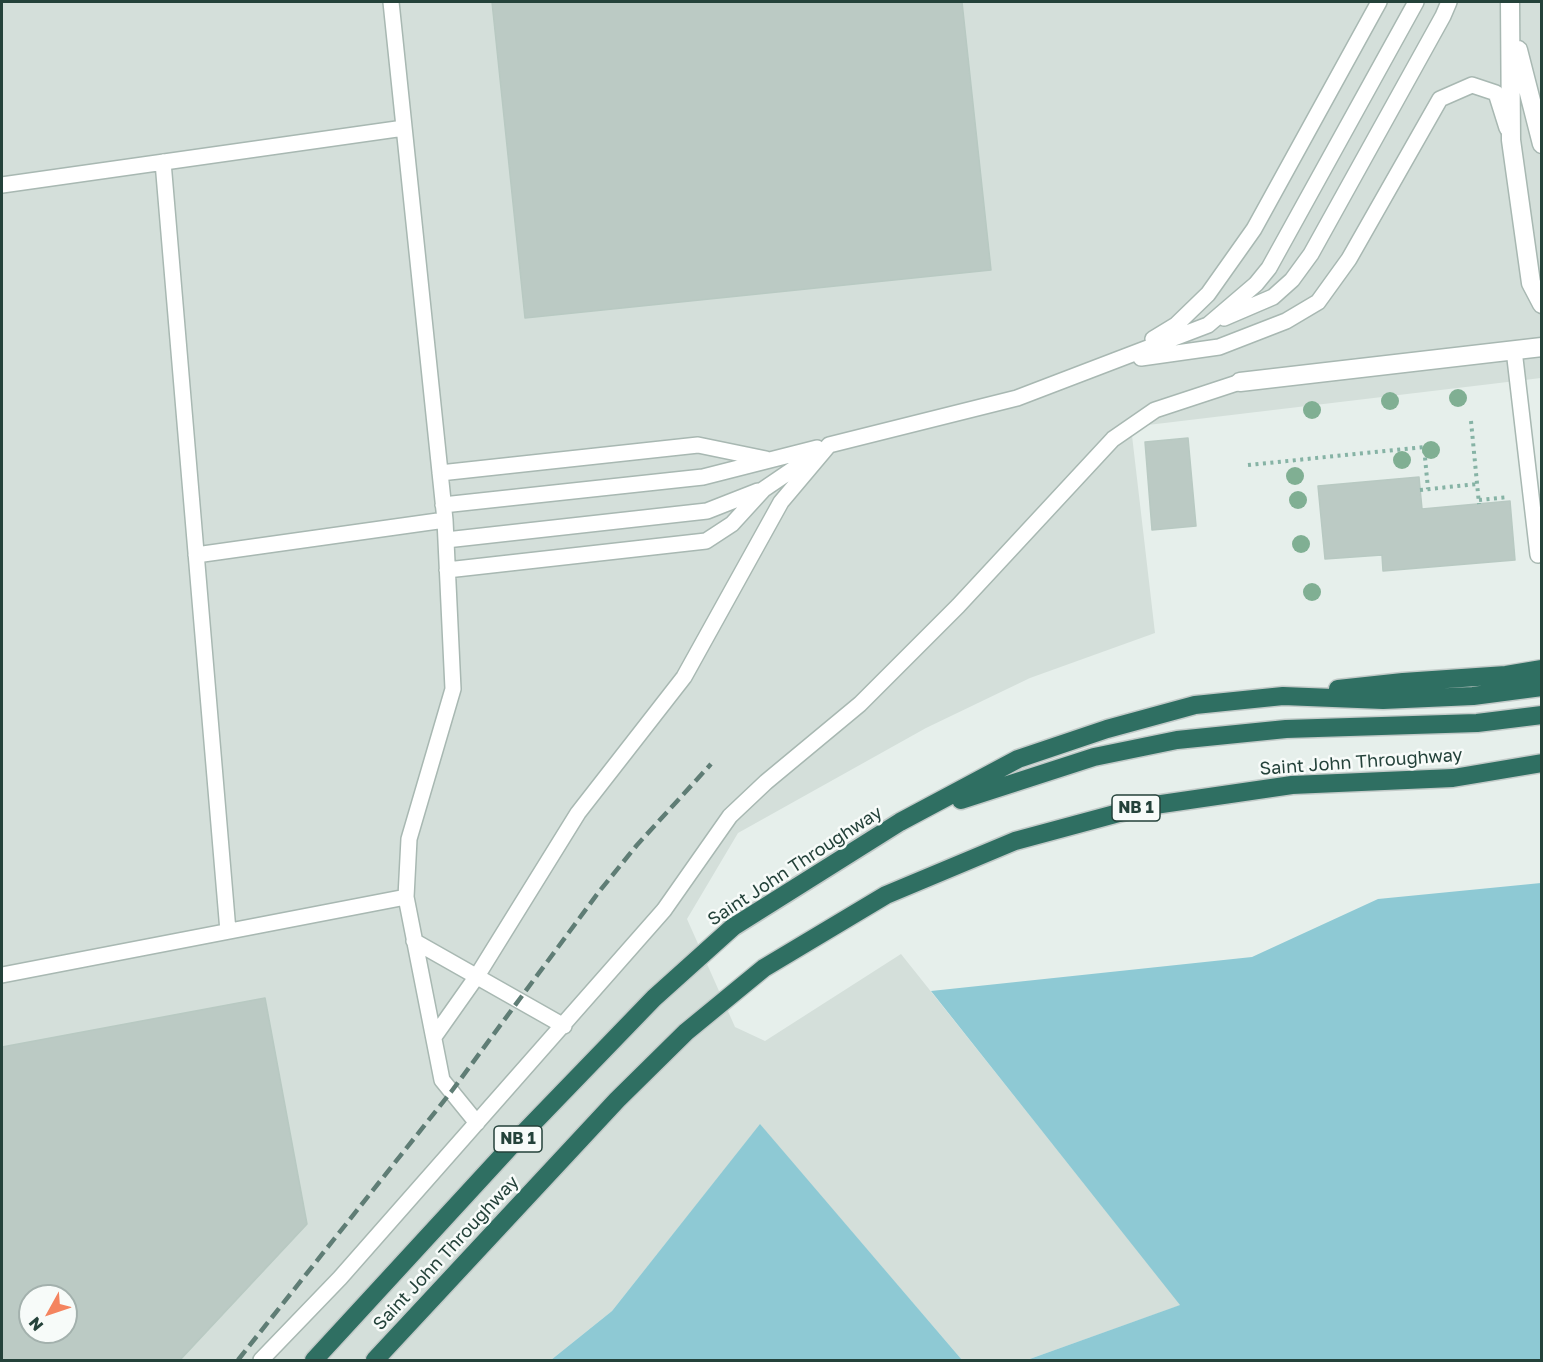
<!DOCTYPE html>
<style>
body{margin:0}
#map{position:relative;width:1543px;height:1362px;overflow:hidden;background:#e6efeb;font-family:"Golos Text",sans-serif}
canvas{display:block}
.frame{position:absolute;inset:0;border:3px solid #24423a;pointer-events:none}
.north{position:absolute;left:18px;top:1284px;width:60px;height:60px;box-sizing:border-box;background:#f7fbf9;border:2px solid #a3b1ad;border-radius:50%;rotate:230deg;font-size:16px;font-weight:700;line-height:24px;text-align:center;color:#24423a}
.north::after{content:'';display:block;margin:auto;width:21px;height:27px;background:#f4845f;clip-path:polygon(50% 0,100% 100%,50% 72%,0 100%)}
</style>
<div id="map">
<canvas width="1543" height="1362"></canvas>
<div class="frame"></div>
<div class="north">N</div>
</div>
<script>
const c = document.querySelector('canvas').getContext('2d');
c.lineJoin = 'round';
function fillPath(path, color) { c.fillStyle = color; c.fill(path, 'evenodd'); }
const toPath = rows => new Path2D(rows.map(r => 'M' + r).join(''));
function trace(path, color, width, dash) { c.strokeStyle = color; c.lineWidth = width; c.lineCap = dash ? 'butt' : 'round'; c.setLineDash(dash || []); c.stroke(path); }
function label(font, color, halo, rows, align = 'center') {
  c.font = font + ' "Golos Text",sans-serif'; c.lineWidth = 5; c.setLineDash([]); c.textBaseline = 'middle'; c.strokeStyle = halo; c.fillStyle = color; for (const [text, x, y, turn = 0] of rows) {
    c.save(); c.translate(x, y); c.rotate((+turn || 0) * Math.PI / 180); c.textAlign = isNaN(turn) ? turn : align; if (halo) c.strokeText(text, 0, 0); c.fillText(text, 0, 0); c.restore();
  }
}
fillPath(toPath([
 [2,2,1541,2,1541,378,1131,427,1155,633,1030,678,926,728,738,833,687,919,735,1027,765,1041,901,954,1181,1305,1027,1360,962,1360,760,1125,612,1311,551,1360,2,1360],
 [30,1296,66,1296,66,1332,30,1332]
]), '#d4dfda');
fillPath(toPath([
 [1541,883,1541,1360,1027,1360,1180,1305,931,991,1252,957,1378,899],
 [760,1124,962,1360,551,1360,612,1311]
]), '#8ec9d4');
const building = toPath([
 [492,2,962,2,991,270,525,318,492,2],
 [1188,438,1196,526,1152,530,1145,442,1188,438],
 [1419,477,1422,509,1510,501,1515,560,1383,571,1382,555,1325,559,1318,486,1419,477],
 [265,998,307,1224,180,1360,2,1360,2,1047,265,998],
 [30,1296,66,1296,66,1332,30,1332,30,1296]
]);
fillPath(building, '#bbcac4');
trace(building, '#b8c9c2', 1.5);
const service = toPath([
 [391,2,445,520,453,689,409,839,406,897,442,1080,477,1123],
 [163,162,228,931],
 [2,185,404,128],
 [1224,318,1273,297,1292,280,1311,254,1443,16,1449,2],
 [1153,339,1176,325,1208,294,1254,229,1379,2],
 [1514,350,1538,555],
 [1141,358,1219,347,1286,321,1318,302,1349,259,1440,99,1472,85,1496,93,1507,128],
 [440,473,698,445,766,459],
 [443,505,703,477,817,448],
 [446,540,707,511,758,491],
 [196,555,445,520],
 [447,570,706,541,732,524,764,489,814,455],
 [414,941,564,1026],
 [2,975,406,897],
 [434,1037,477,976,578,813,684,677,781,502,829,445,1017,398,1208,325,1256,284,1269,268,1416,2],
 [261,1360,340,1278,664,910,730,816,766,782,860,704,958,606,1113,439,1155,410,1240,382]
]);
const minor = toPath([
 [1510,2,1511,140,1531,283,1542,304],
 [1518,50,1542,144]
]);
const tertiary = toPath([
 [1240,382,1542,347]
]);
const motorway = toPath([
 [1338,689,1403,682,1506,675,1542,669],
 [961,800,1094,757,1177,740,1286,729,1477,723,1542,715],
 [314,1360,511,1146,654,998,733,927,900,822,1018,759,1107,729,1195,705,1283,696,1383,700,1473,696,1542,687],
 [375,1360,617,1100,686,1032,764,968,886,895,1015,841,1141,807,1292,785,1453,778,1542,763]
]);
trace(service, '#a8b8b2', 18);
trace(minor, '#a8b8b2', 21);
trace(tertiary, '#a8b8b2', 21);
trace(motorway, '#c2cac8', 21);
trace(toPath([
 [1471,421,1479,504],
 [1248,465,1424,447,1428,489],
 [1420,490,1477,484],
 [1479,500,1508,497]
]), '#86b3a5', 4, [3, 4.5]);
trace(service, '#fff', 15);
trace(minor, '#fff', 18);
trace(tertiary, '#fff', 18);
trace(motorway, '#2f6f62', 18);
trace(toPath([
 [238,1360,451,1092,598,893,637,845,711,764]
]), '#5f7d75', 4.5, [12, 6]);
c.fillStyle = '#80af93';
for (const [x, y] of [
 [1458,398],
 [1390,401],
 [1312,410],
 [1431,450],
 [1402,460],
 [1295,476],
 [1298,500],
 [1301,544],
 [1312,592]
]) { c.beginPath(); c.arc(x, y, 9, 0, 2 * Math.PI); c.fill(); }
for (const [x, y, w] of [
 [1136,808,48],
 [518,1139,48]
]) { const box = new Path2D(); box.roundRect(x - w / 2, y - 13, w, 26, 4.5); c.fillStyle = '#f7fbf9'; c.fill(box); trace(box, '#24423a', 1.5); }
label('bold 16px', '#24423a', null, [
 ["NB 1",1136,808],
 ["NB 1",518,1139]
]);
label('18px', '#24423a', '#f7fbf9', [
 ["Saint John Throughway",1361,762,-4],
 ["Saint John Throughway",795,866,-33],
 ["Saint John Throughway",446,1253,-47]
]);
</script>
